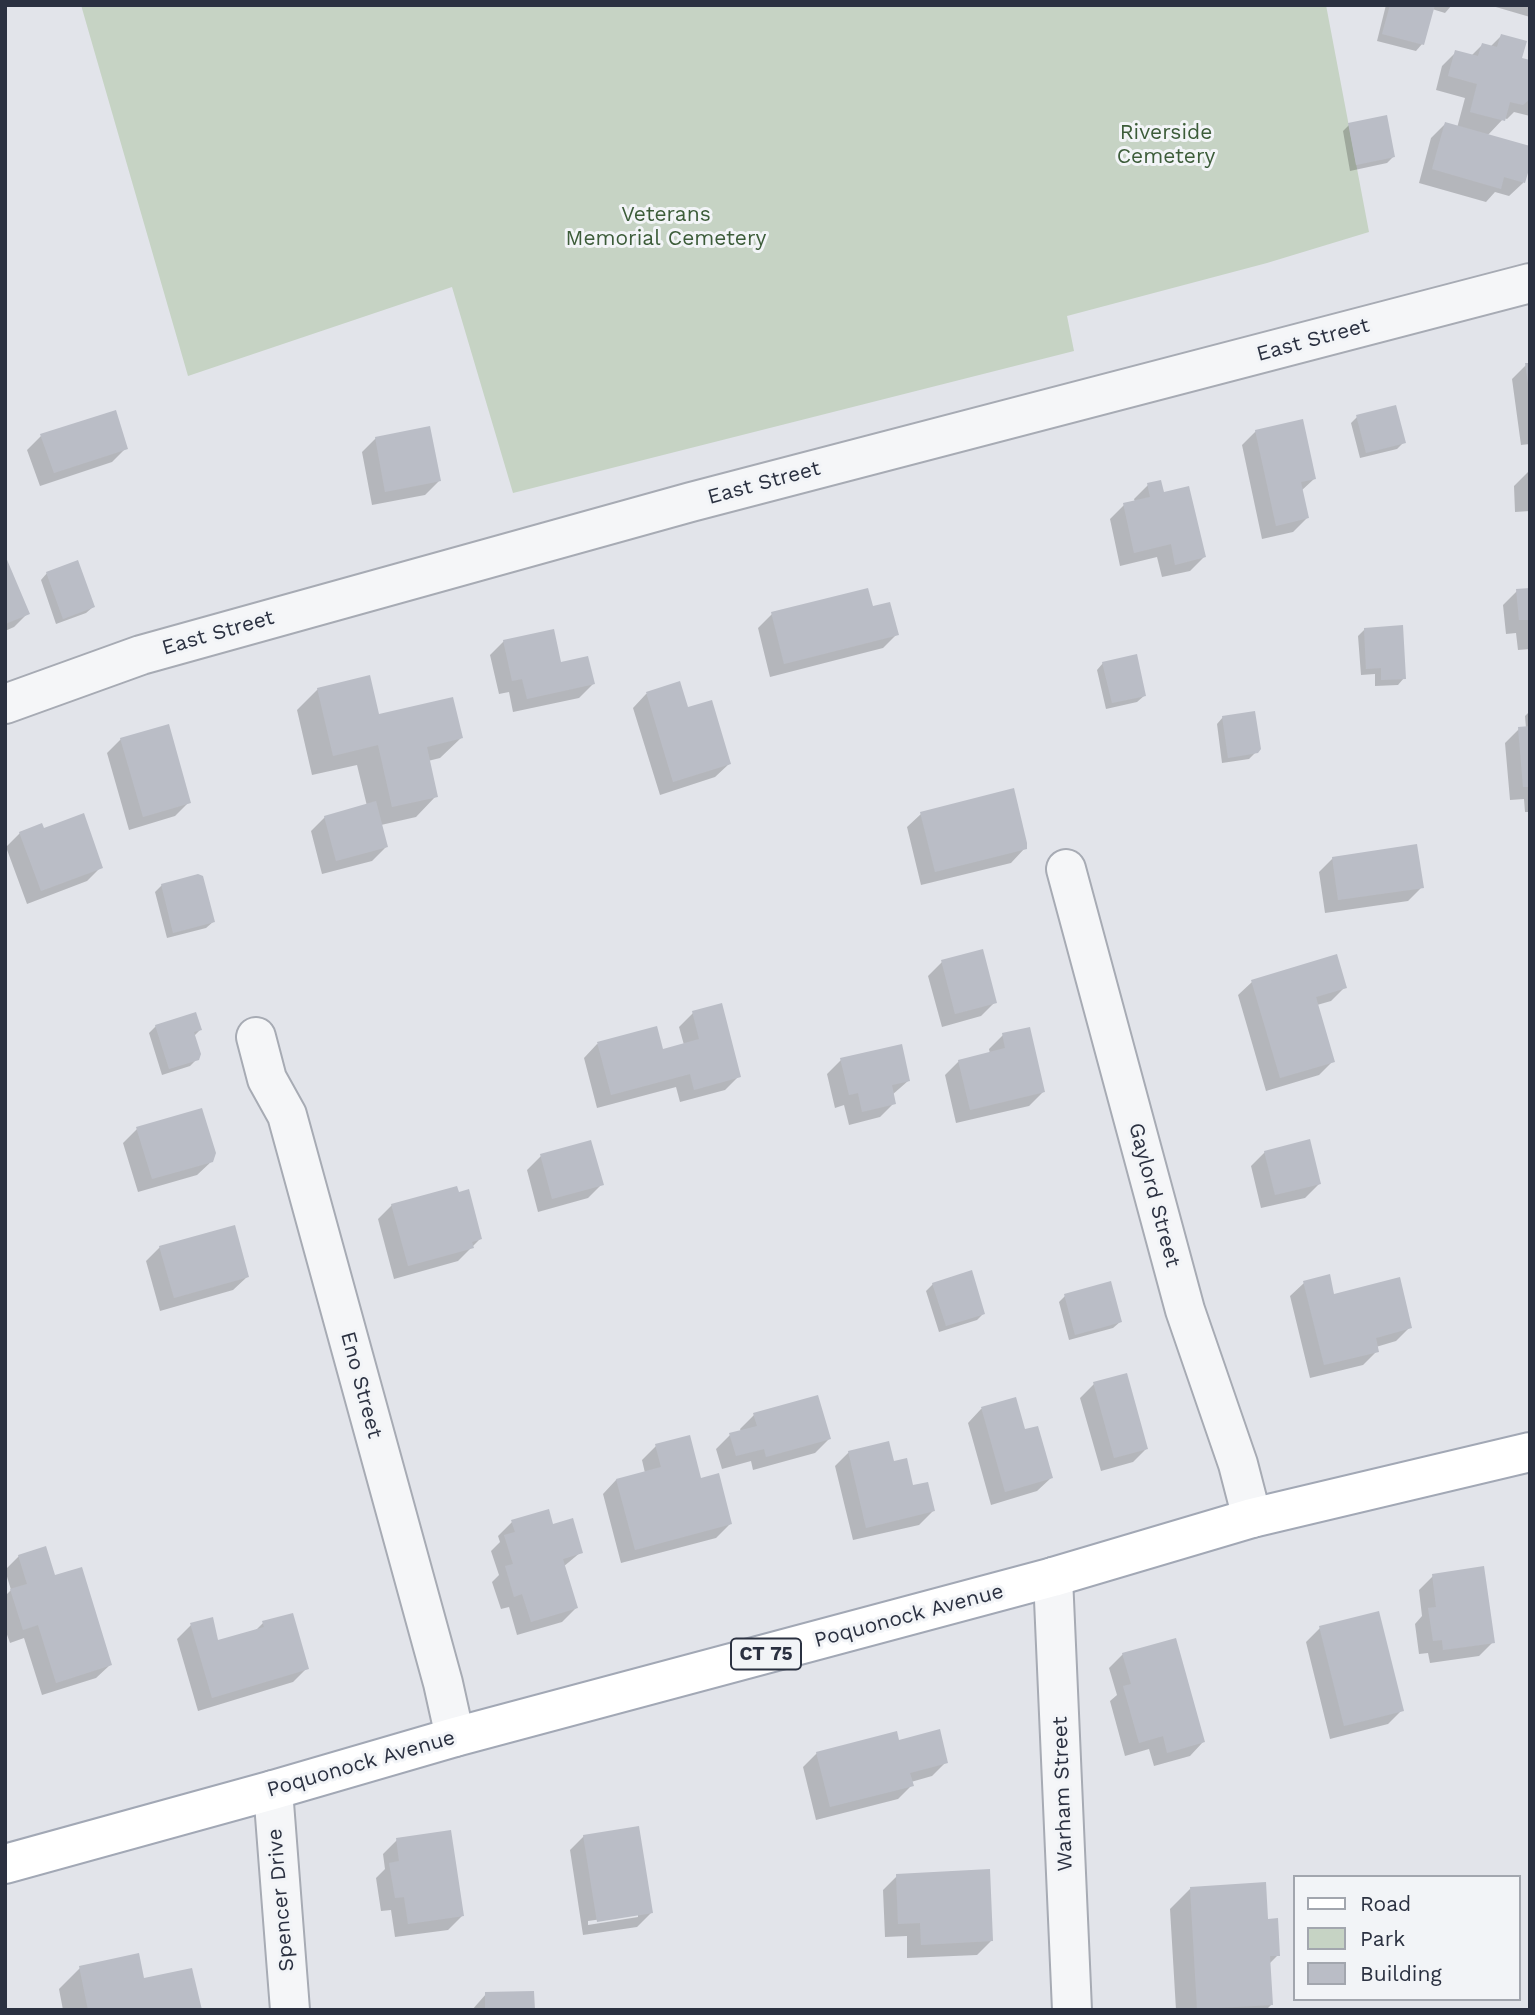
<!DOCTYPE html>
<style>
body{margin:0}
#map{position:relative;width:1535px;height:2015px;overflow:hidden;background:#e2e4ea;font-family:"Work Sans",sans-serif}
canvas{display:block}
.frame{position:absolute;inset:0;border:7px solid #2b3141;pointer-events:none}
.legend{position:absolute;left:1293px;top:1875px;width:228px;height:126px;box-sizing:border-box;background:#f2f4f7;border:2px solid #a2a6ae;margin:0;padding:9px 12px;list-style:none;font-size:21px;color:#2b3141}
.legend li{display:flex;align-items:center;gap:14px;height:35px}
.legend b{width:35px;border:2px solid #a2a6ae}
</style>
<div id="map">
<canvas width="1535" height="2015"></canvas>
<div class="frame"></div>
<ul class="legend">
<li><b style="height:9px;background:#fff"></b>Road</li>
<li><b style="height:19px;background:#c6d3c4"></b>Park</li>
<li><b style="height:19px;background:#babdc6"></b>Building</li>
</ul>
</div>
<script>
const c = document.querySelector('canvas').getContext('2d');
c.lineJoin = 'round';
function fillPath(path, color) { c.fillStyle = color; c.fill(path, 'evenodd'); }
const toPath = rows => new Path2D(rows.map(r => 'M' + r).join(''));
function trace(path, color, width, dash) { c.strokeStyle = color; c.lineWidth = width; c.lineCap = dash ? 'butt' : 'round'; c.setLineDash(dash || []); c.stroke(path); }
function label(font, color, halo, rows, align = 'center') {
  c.font = font + ' "Work Sans",sans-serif'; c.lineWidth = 6; c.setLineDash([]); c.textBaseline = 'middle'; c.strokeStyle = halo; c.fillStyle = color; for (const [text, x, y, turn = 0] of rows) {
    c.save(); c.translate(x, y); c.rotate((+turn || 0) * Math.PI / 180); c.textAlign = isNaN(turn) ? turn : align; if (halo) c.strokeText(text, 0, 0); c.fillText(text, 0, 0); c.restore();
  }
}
fillPath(toPath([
 [81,5,1326,5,1369,232,1267,263,1067,316,1074,351,513,493,452,287,188,376]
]), '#c6d3c4');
fillPath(toPath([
 [1386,5,1452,5,1445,13,1432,9,1422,44,1416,51,1377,41],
 [1489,5,1530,5,1530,17],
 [1501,36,1520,59,1530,62,1530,116,1514,112,1507,119,1504,118,1487,136,1530,159,1523,183,1509,196,1495,192,1486,202,1419,183,1431,138,1445,124,1457,128,1465,98,1436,90,1442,66,1456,52,1471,56,1482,45,1490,47],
 [1349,125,1394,156,1387,163,1350,171,1343,131],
 [1530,364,1530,444,1521,445,1512,379,1526,365],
 [1357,417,1404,442,1397,449,1360,458,1351,423],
 [1256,431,1314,479,1301,491,1307,518,1293,532,1262,539,1242,445],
 [41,436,126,448,112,462,40,486,27,450],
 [376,438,439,481,425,495,372,505,362,452],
 [1528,472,1530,511,1515,512,1514,486],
 [1148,485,1163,494,1204,557,1190,571,1162,577,1157,557,1120,566,1110,519,1124,505,1135,502,1134,499],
 [5,559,28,613,14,627,5,631],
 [47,573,93,607,86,613,56,624,41,580],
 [1530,590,1530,649,1518,650,1516,633,1506,634,1503,605,1517,591],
 [871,608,897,634,883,648,770,677,758,628,772,614],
 [1365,629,1404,678,1398,685,1375,686,1375,674,1361,675,1358,636],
 [504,641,560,664,593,684,579,698,513,712,509,692,499,694,490,655],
 [1103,663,1144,696,1137,702,1106,709,1097,670],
 [679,683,687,710,729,764,715,777,660,795,633,708,646,694],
 [318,689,378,716,461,738,440,758,428,761,436,796,416,817,381,825,386,847,372,861,322,874,311,831,325,817,367,806,357,765,312,775,297,710],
 [1530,711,1530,812,1525,812,1524,799,1510,800,1505,743,1519,729,1526,728,1525,716],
 [1223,717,1259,749,1249,759,1222,763,1217,724],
 [121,739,189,802,175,816,129,830,107,753],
 [921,814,1025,848,1011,863,921,885,907,827],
 [43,830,101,867,87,881,27,904,6,847,20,833],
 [1333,858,1422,887,1408,901,1325,913,1319,872],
 [162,885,213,922,206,928,167,938,155,892],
 [942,962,995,1002,981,1016,942,1027,928,976],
 [1252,982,1345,987,1331,1001,1317,1005,1333,1061,1319,1075,1266,1091,1238,995],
 [693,1013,739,1076,725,1090,680,1102,676,1087,597,1108,584,1058,597,1044,662,1052,684,1045,679,1027],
 [156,1026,200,1030,194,1036,197,1059,190,1066,162,1075,149,1033],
 [1003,1035,1043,1092,1029,1106,956,1123,945,1075,959,1061,990,1054,989,1049],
 [841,1060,908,1081,892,1095,894,1103,880,1117,849,1125,844,1105,835,1108,827,1074],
 [137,1129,212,1161,197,1175,138,1192,123,1143],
 [1265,1152,1319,1184,1305,1198,1261,1208,1251,1166],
 [541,1156,602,1184,588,1198,538,1212,527,1170],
 [392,1205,480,1239,458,1261,394,1279,378,1219],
 [160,1247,247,1277,233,1290,160,1311,146,1261],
 [1304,1283,1333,1296,1410,1327,1396,1341,1376,1347,1377,1351,1363,1365,1310,1378,1290,1296],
 [933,1284,983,1314,977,1320,939,1332,926,1291],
 [1065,1296,1120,1322,1113,1328,1069,1340,1059,1302],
 [1094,1384,1147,1448,1133,1462,1101,1471,1080,1398],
 [1015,1399,1024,1431,1051,1478,1037,1491,991,1505,968,1423,981,1409],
 [754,1415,829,1439,815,1453,753,1470,751,1461,722,1469,716,1449,730,1435,741,1432,740,1429],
 [656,1446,700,1480,730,1524,716,1538,621,1563,603,1494,616,1480,645,1473,642,1460],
 [849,1452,892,1463,933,1511,919,1525,853,1540,835,1466],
 [512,1522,581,1552,563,1567,576,1608,562,1622,517,1635,509,1607,501,1609,492,1582,499,1575,491,1551,500,1542,498,1536],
 [19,1556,54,1577,110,1665,96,1678,42,1695,24,1638,10,1643,5,1629,5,1596,11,1590,5,1570],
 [1433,1576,1493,1642,1479,1656,1430,1663,1428,1653,1419,1654,1415,1624,1422,1616,1419,1590],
 [263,1623,307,1668,293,1682,198,1711,177,1639,191,1625,217,1642,255,1631],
 [1320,1628,1402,1710,1388,1724,1330,1739,1306,1642],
 [1123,1654,1203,1742,1190,1756,1154,1766,1149,1749,1125,1756,1110,1701,1117,1695,1109,1668],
 [898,1742,946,1762,932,1776,911,1782,912,1785,898,1799,816,1820,803,1767,817,1753],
 [584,1836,651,1913,637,1927,583,1935,570,1850],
 [638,1914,638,1917,588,1925,588,1921],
 [397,1840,462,1916,448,1930,395,1937,391,1910,381,1911,376,1878,385,1869,383,1854],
 [897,1876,991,1941,977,1955,907,1958,907,1936,885,1937,883,1890],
 [1190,1889,1266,1921,1278,1955,1269,1964,1272,2004,1266,2010,1176,2010,1170,1909],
 [80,1968,143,1980,200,2010,63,2010,59,1989],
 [486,1994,533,2010,472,2010]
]), '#0003');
fillPath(toPath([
 [1390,5,1435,5,1424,45,1382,34],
 [1501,34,1527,41,1522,58,1530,60,1530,99,1523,105,1510,102,1505,121,1470,112,1477,84,1448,76,1455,50,1478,56,1482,43,1497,47],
 [1387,115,1395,157,1356,165,1348,123],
 [1445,122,1530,146,1530,166,1525,183,1504,177,1501,189,1432,169],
 [1525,363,1530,363,1530,383,1528,383],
 [1396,405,1406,443,1366,453,1356,415],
 [116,410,128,449,54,473,40,434],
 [1303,419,1316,479,1301,482,1309,518,1276,526,1255,430],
 [430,426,441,481,385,492,375,437],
 [1161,480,1164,492,1189,486,1206,557,1175,565,1171,544,1134,553,1123,503,1150,497,1147,483],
 [5,555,30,614,5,624],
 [78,560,95,607,63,619,46,572],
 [868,588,873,606,890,602,899,635,784,664,771,612],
 [1530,588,1530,620,1519,620,1516,589],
 [1403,625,1406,679,1381,680,1381,668,1366,669,1364,628],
 [554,629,561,662,588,656,595,684,527,699,522,679,512,681,503,640],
 [1137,654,1146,696,1112,703,1102,662],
 [370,675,379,714,453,697,463,738,427,747,438,797,392,807,378,745,333,756,317,688],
 [680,681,688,707,712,700,731,764,673,782,646,692],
 [1255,711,1261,749,1258,753,1228,758,1222,716],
 [169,724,191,803,143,817,120,738],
 [1530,726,1530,787,1523,787,1518,727],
 [1014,788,1027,843,1027,849,935,872,920,812],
 [376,801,388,847,336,861,324,816],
 [84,813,103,868,41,891,19,832,42,823,44,828],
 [1417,844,1424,888,1338,900,1332,857],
 [198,874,203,876,215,922,173,933,161,884],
 [983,949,997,1003,955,1014,941,960],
 [1337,954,1347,988,1316,997,1335,1062,1280,1078,1251,980],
 [722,1003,741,1077,694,1090,690,1074,611,1095,597,1042,657,1026,663,1049,699,1039,692,1011],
 [196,1012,202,1030,194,1032,201,1054,199,1060,169,1069,155,1025],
 [1030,1027,1045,1092,970,1110,958,1060,1005,1048,1002,1033],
 [902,1044,910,1081,892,1085,896,1104,862,1112,858,1093,849,1095,840,1058],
 [202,1108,216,1153,213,1162,152,1179,136,1127],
 [1310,1139,1321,1184,1275,1195,1264,1151],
 [591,1140,604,1185,552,1199,540,1154],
 [457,1186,459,1192,469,1189,482,1239,472,1242,474,1248,408,1266,391,1204],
 [235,1225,249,1277,174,1298,159,1246],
 [972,1270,985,1314,946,1326,932,1283],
 [1330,1274,1334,1294,1400,1277,1412,1328,1376,1338,1379,1352,1324,1365,1303,1281],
 [1111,1281,1122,1322,1075,1335,1064,1294],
 [1127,1373,1148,1449,1114,1458,1093,1382],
 [818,1395,831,1439,766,1457,764,1449,736,1456,729,1433,757,1426,753,1413],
 [1016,1397,1025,1429,1038,1426,1053,1478,1005,1492,981,1407],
 [690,1435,701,1478,719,1473,732,1524,635,1550,616,1479,661,1467,655,1444],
 [889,1441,894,1461,907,1458,913,1485,928,1482,935,1511,866,1528,848,1451],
 [549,1509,553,1524,573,1518,583,1553,563,1559,578,1608,531,1622,522,1594,514,1597,505,1566,513,1564,504,1535,515,1532,511,1520],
 [46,1546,55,1575,82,1567,112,1665,56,1683,38,1625,23,1630,10,1589,27,1584,18,1555],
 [1484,1566,1495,1643,1443,1650,1442,1640,1433,1641,1428,1608,1436,1607,1432,1574],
 [1379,1611,1404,1711,1344,1726,1319,1626],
 [293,1613,309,1669,212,1698,190,1623,213,1617,218,1640,264,1627,262,1621],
 [1176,1638,1205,1742,1167,1753,1163,1736,1139,1743,1123,1686,1131,1684,1122,1653],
 [940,1729,948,1763,910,1773,914,1786,830,1807,816,1752,897,1731,899,1740],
 [639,1826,653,1913,597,1922,583,1835],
 [451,1830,464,1916,408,1924,404,1897,395,1898,389,1863,399,1861,396,1838],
 [990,1869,993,1941,921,1945,920,1923,898,1924,896,1874],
 [1266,1882,1268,1919,1278,1918,1280,1956,1270,1956,1273,2005,1197,2009,1190,1887],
 [139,1953,144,1978,192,1968,202,2010,88,2010,79,1966],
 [534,1991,535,2010,485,2010,485,1992]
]), '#babdc6');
const minor = toPath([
 [5,704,141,655,691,502,1530,283],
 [1066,869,1185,1310,1238,1464,1252,1518],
 [256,1037,267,1079,287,1115,443,1683,455,1737],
 [1053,1577,1072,2010],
 [273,1790,290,2010]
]);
const major = toPath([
 [5,1864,273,1790,455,1737,1053,1577,1252,1518,1530,1452]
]);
trace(minor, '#a7abb4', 42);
trace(major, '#a2a8b5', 42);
trace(minor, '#f5f6f8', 38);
trace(major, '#fff', 38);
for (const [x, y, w] of [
 [766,1654,70]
]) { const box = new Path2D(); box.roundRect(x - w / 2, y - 15.5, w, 31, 5); c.fillStyle = '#f2f4f7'; c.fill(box); trace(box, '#2b3141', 2); }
label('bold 19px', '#2b3141', null, [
 ["CT 75",766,1654]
]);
label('21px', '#3c5c39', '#f2f4f7', [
 ["Riverside",1166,133],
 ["Cemetery",1166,157],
 ["Veterans",666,215],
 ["Memorial Cemetery",666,239]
]);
label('21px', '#2b3141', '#f2f4f7', [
 ["East Street",1313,340,-15],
 ["East Street",764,483,-15],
 ["East Street",218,633,-16],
 ["Gaylord Street",1154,1195,75],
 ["Eno Street",361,1385,75],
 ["Poquonock Avenue",909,1616,-15],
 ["Poquonock Avenue",361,1764,-16],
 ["Warham Street",1063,1794,-92],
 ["Spencer Drive",281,1900,-95]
]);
</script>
